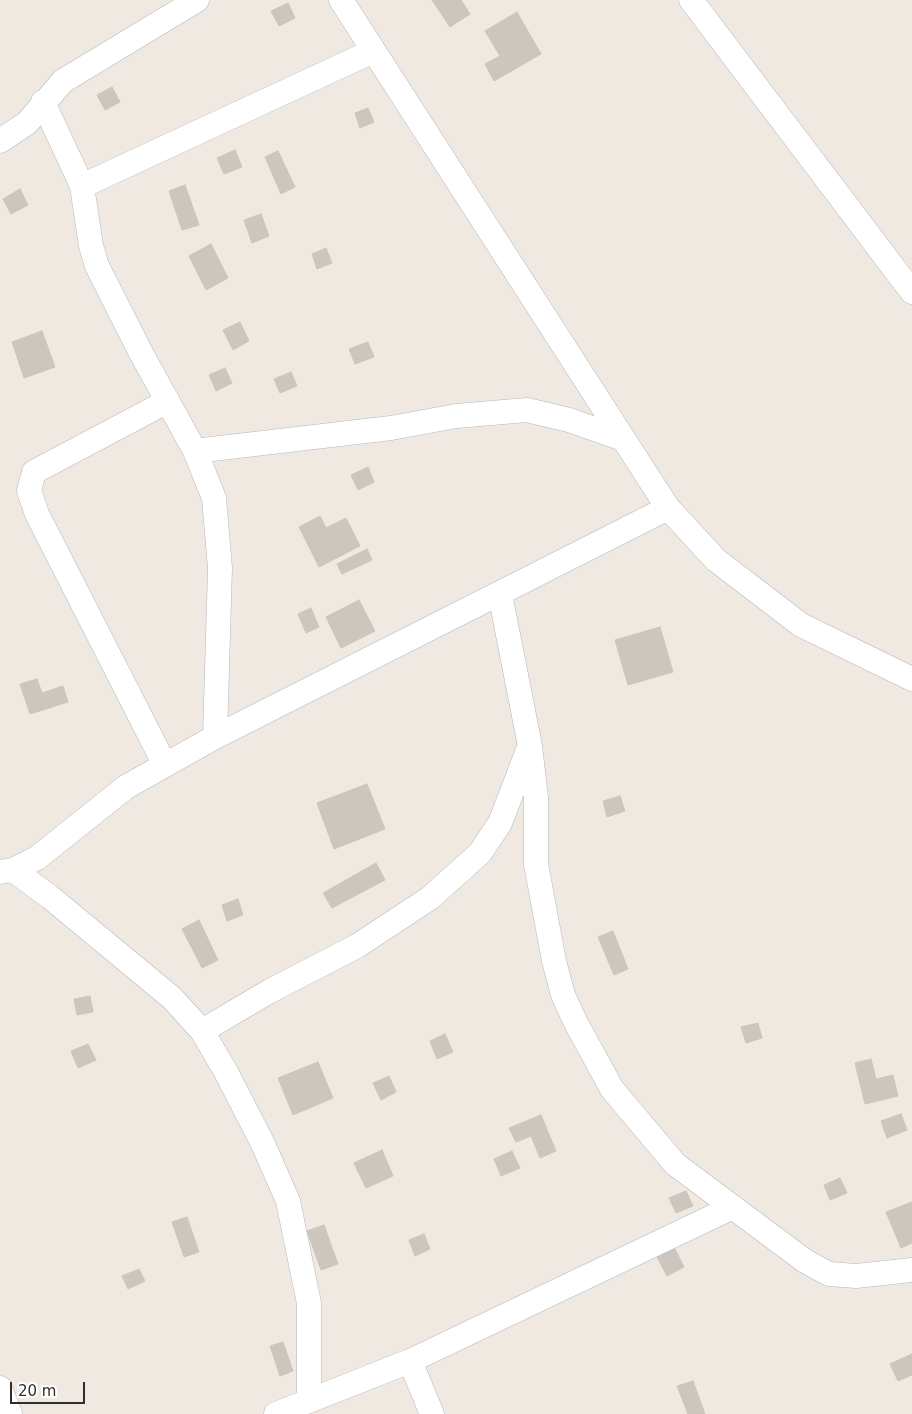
<!DOCTYPE html>
<style>
body{margin:0}
#map{position:relative;width:912px;height:1414px;overflow:hidden;background:#efe9e1;font-family:"DejaVu Sans",sans-serif}
canvas{display:block}
.scale{position:absolute;left:10px;top:1382px;width:75px;height:22px;box-sizing:border-box;border:2px solid #2e2e2e;border-top:0;padding-left:6px;font-size:15px;line-height:18px;white-space:nowrap;color:#2e2e2e;-webkit-text-stroke:4px #fff;paint-order:stroke}
</style>
<div id="map">
<canvas width="912" height="1414"></canvas>
<div class="scale">20 m</div>
</div>
<script>
const c = document.querySelector('canvas').getContext('2d');
c.lineJoin = 'round';
function fillPath(path, color) { c.fillStyle = color; c.fill(path, 'evenodd'); }
const toPath = rows => new Path2D(rows.map(r => 'M' + r).join(''));
function trace(path, color, width, dash) { c.strokeStyle = color; c.lineWidth = width; c.lineCap = dash ? 'butt' : 'round'; c.setLineDash(dash || []); c.stroke(path); }
const building = toPath([
 [432,0,461,0,470,14,450,27,432,0],
 [288,3,295,18,279,26,271,11,288,3],
 [517,12,541,54,494,81,485,64,500,56,485,31,517,12],
 [112,87,120,102,105,110,97,95,112,87],
 [368,108,374,122,360,128,355,113,368,108],
 [235,150,242,167,224,174,217,158,235,150],
 [278,151,295,187,281,194,265,157,278,151],
 [185,185,199,225,182,230,169,191,185,185],
 [20,189,28,205,11,214,3,199,20,189],
 [261,214,269,236,252,243,244,220,261,214],
 [211,244,228,278,206,290,189,256,211,244],
 [326,248,332,263,317,269,312,254,326,248],
 [240,322,249,341,233,350,223,330,240,322],
 [42,331,55,367,24,378,12,342,42,331],
 [368,342,374,357,355,364,349,349,368,342],
 [225,368,232,383,216,391,209,375,225,368],
 [291,372,297,386,280,393,274,379,291,372],
 [368,467,374,482,358,490,351,475,368,467],
 [320,516,326,528,346,518,360,546,319,567,299,527,320,516],
 [367,549,372,560,342,574,337,564,367,549],
 [359,600,375,631,341,648,326,617,359,600],
 [311,608,319,627,306,633,298,614,311,608],
 [660,627,673,672,628,685,615,640,660,627],
 [37,679,42,693,63,686,68,702,30,714,20,684,37,679],
 [367,784,385,829,334,849,317,803,367,784],
 [620,796,625,811,607,817,603,801,620,796],
 [376,863,385,880,332,908,323,893,376,863],
 [238,899,243,915,227,921,222,905,238,899],
 [199,920,218,960,202,968,182,929,199,920],
 [613,931,628,969,614,975,598,937,613,931],
 [90,996,93,1012,77,1015,74,999,90,996],
 [758,1023,762,1038,746,1043,741,1027,758,1023],
 [445,1034,453,1052,437,1059,430,1041,445,1034],
 [88,1044,96,1060,78,1068,71,1051,88,1044],
 [871,1059,876,1079,893,1075,898,1096,865,1104,855,1063,871,1059],
 [318,1062,333,1098,293,1115,278,1078,318,1062],
 [389,1076,396,1092,381,1100,373,1083,389,1076],
 [901,1114,907,1130,887,1138,881,1121,901,1114],
 [541,1115,556,1151,540,1158,531,1136,516,1142,509,1128,541,1115],
 [382,1150,393,1176,366,1188,354,1163,382,1150],
 [512,1151,520,1168,501,1176,494,1159,512,1151],
 [840,1178,847,1193,830,1200,824,1185,840,1178],
 [686,1191,693,1206,676,1213,669,1198,686,1191],
 [912,1202,912,1243,901,1248,886,1212,912,1202],
 [187,1217,199,1252,184,1257,172,1222,187,1217],
 [324,1225,338,1264,321,1270,307,1231,324,1225],
 [667,1233,684,1267,667,1276,649,1242,667,1233],
 [424,1234,430,1249,415,1256,409,1240,424,1234],
 [139,1269,145,1281,128,1289,122,1276,139,1269],
 [283,1342,293,1371,280,1376,270,1346,283,1342],
 [912,1354,912,1375,898,1381,890,1364,912,1354],
 [693,1381,705,1414,688,1414,677,1386,693,1381]
]);
fillPath(building, '#cbc7bf');
trace(building, '#cbc5ba', 1);
const street = toPath([
 [341,0,668,508,716,560,801,625,912,679],
 [691,0,912,292],
 [43,102,82,186,91,246,97,266,141,353,195,451,214,498,220,568,215,737],
 [0,141,27,123,63,81,197,0],
 [82,186,373,51],
 [195,451,391,428,456,416,527,410,569,420,623,439],
 [500,594,530,746,536,798,536,864,554,961,563,995,576,1023,612,1089,675,1164,805,1261,829,1274,856,1276,912,1270],
 [165,765,37,514,29,491,34,472,168,401],
 [13,870,50,897,172,998,202,1031,226,1072,262,1142,288,1201,309,1303,309,1401],
 [0,872,13,870,37,858,126,787,215,737,668,508],
 [202,1031,270,991,357,946,430,898,480,853,500,823,528,750],
 [410,1361,432,1414],
 [0,1388,10,1414],
 [276,1414,410,1361,733,1207]
]);
trace(street, '#b4b7c1', 25);
trace(street, '#fff', 24);
</script>
